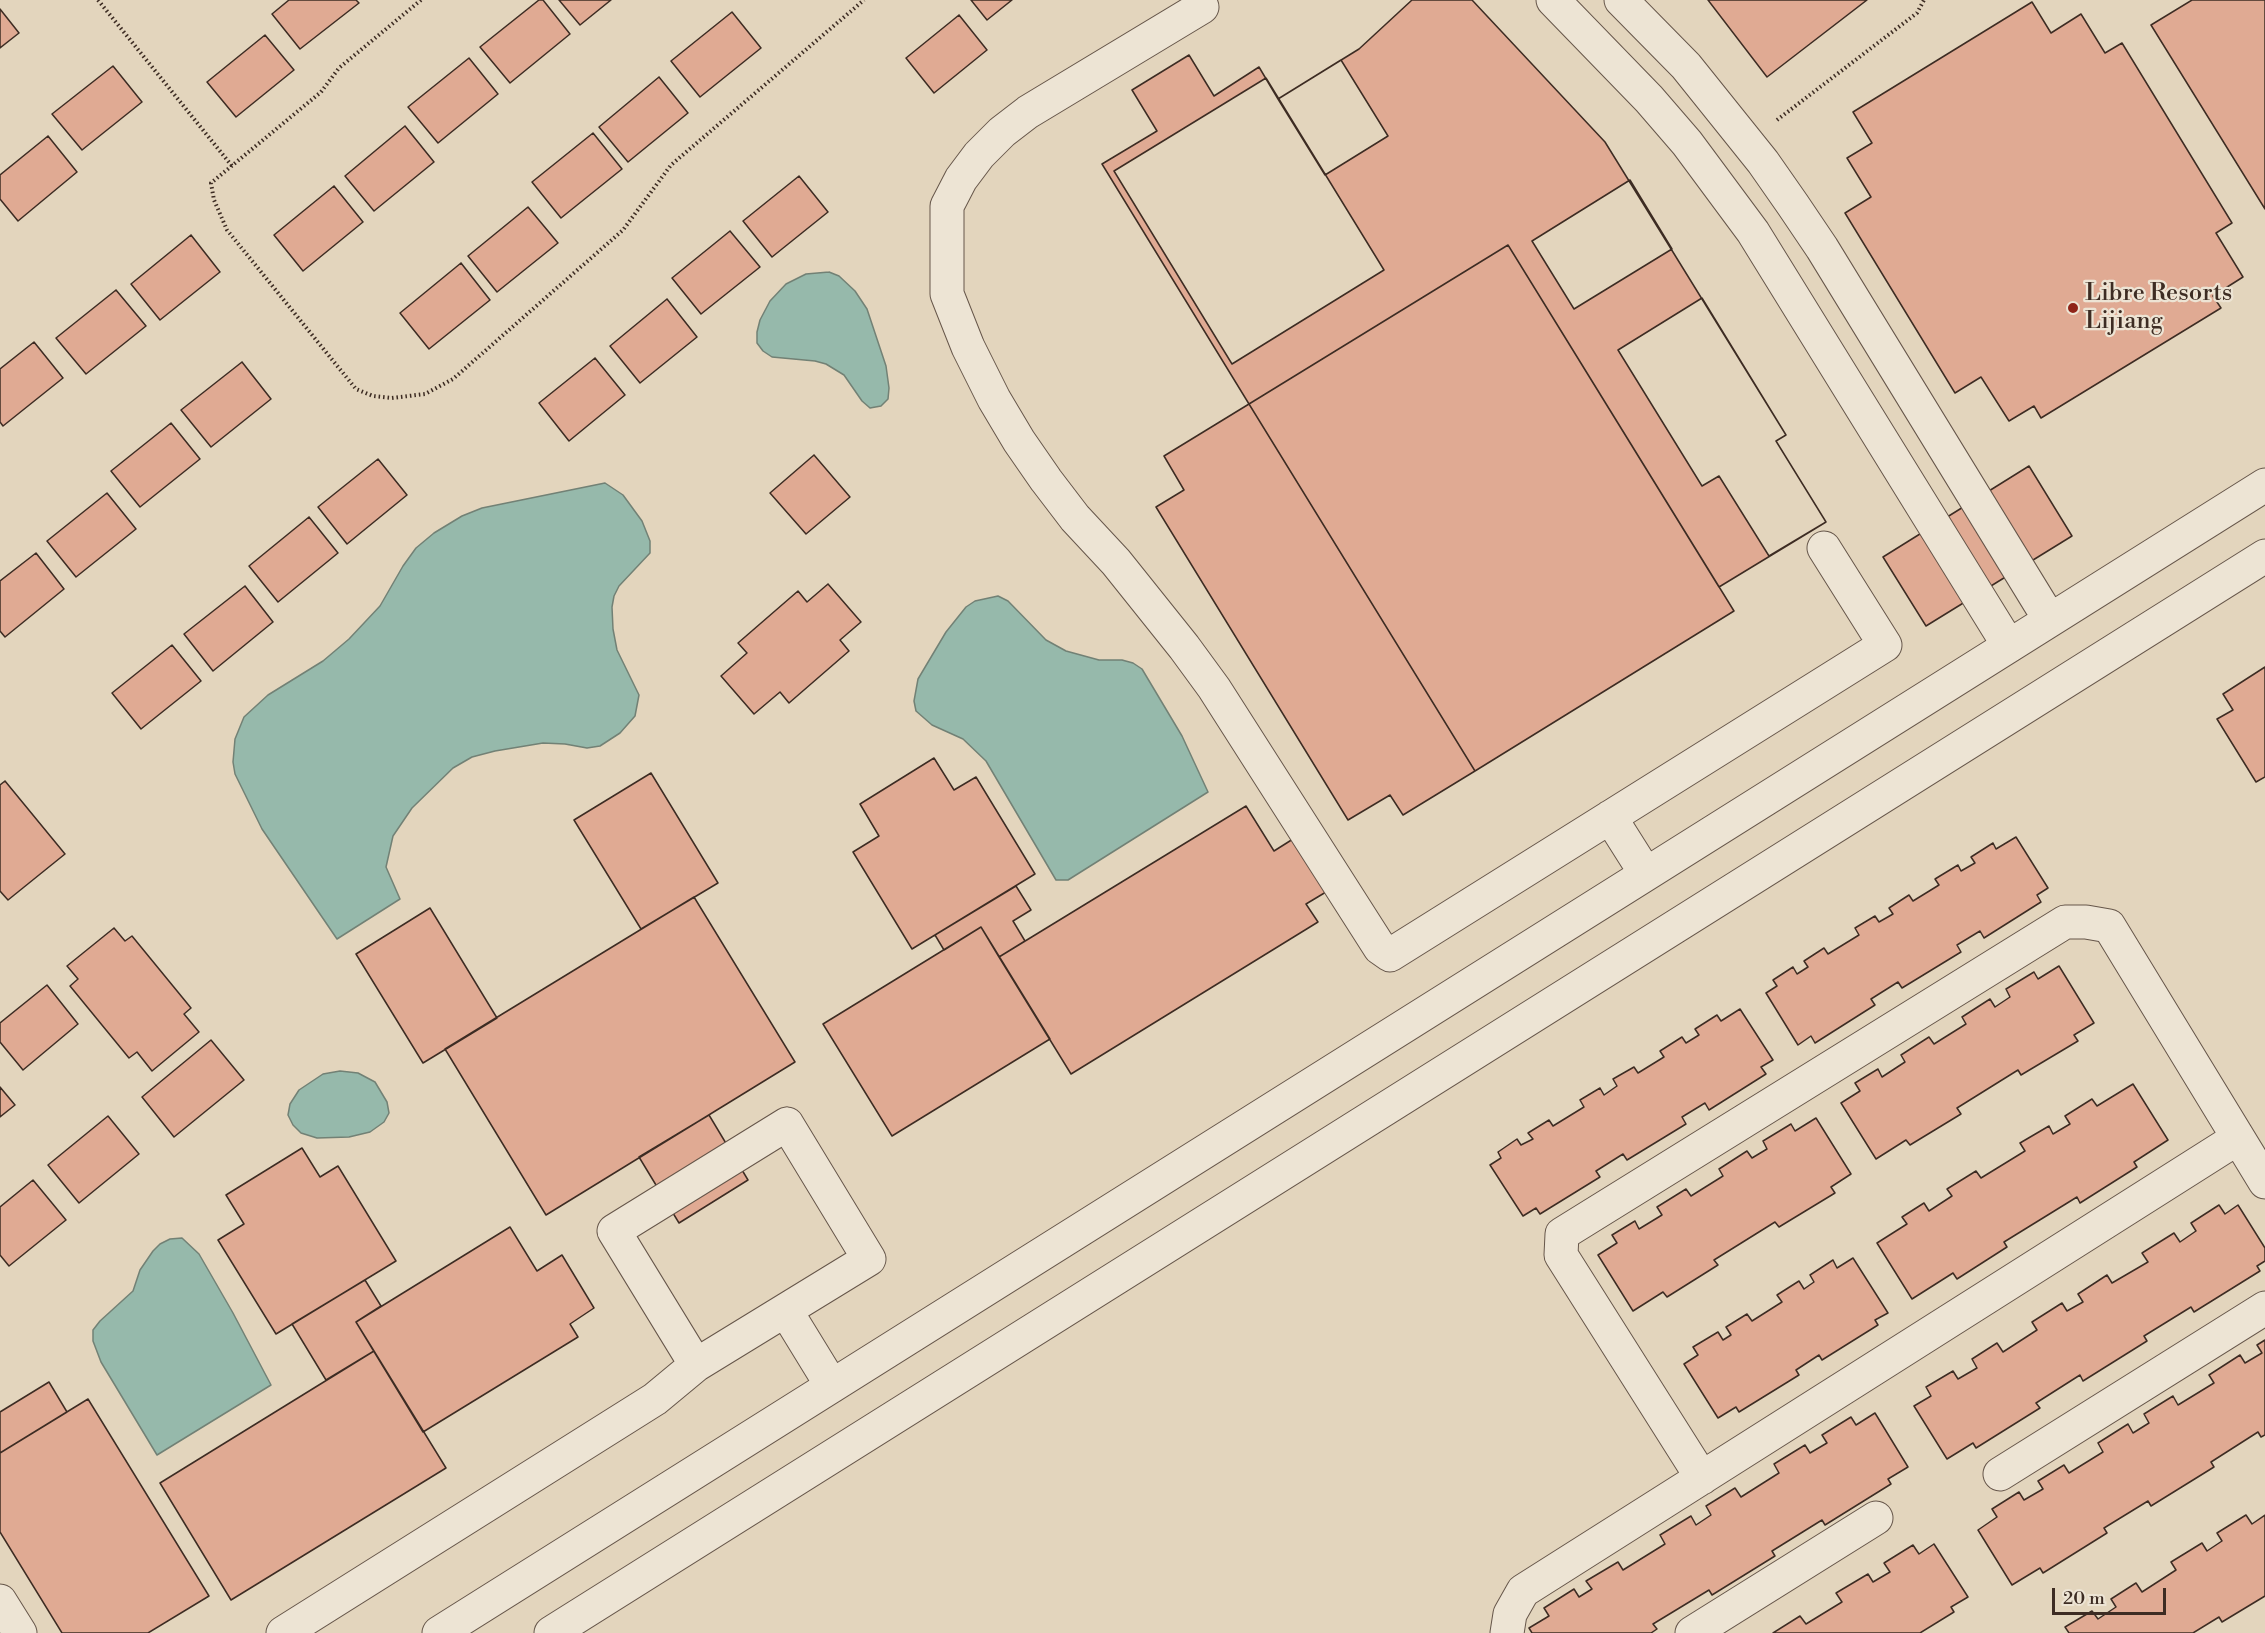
<!DOCTYPE html>
<style>
body{margin:0}
#map{position:relative;width:2265px;height:1633px;overflow:hidden;background:#e3d5bd;font-family:"Libre Bodoni",serif}
canvas{display:block}
.scale{position:absolute;left:2052px;top:1588px;width:114px;height:27px;box-sizing:border-box;border:3px solid #3d2c23;border-top:0;padding-left:8px;font-size:18px;line-height:21px;white-space:nowrap;color:#3d2c23;-webkit-text-stroke:4px #ede4d4;paint-order:stroke}
</style>
<div id="map">
<canvas width="2265" height="1633"></canvas>
<div class="scale">20 m</div>
</div>
<script>
const c = document.querySelector('canvas').getContext('2d');
c.lineJoin = 'round';
function fillPath(path, color) { c.fillStyle = color; c.fill(path, 'evenodd'); }
const toPath = rows => new Path2D(rows.map(r => 'M' + r).join(''));
function trace(path, color, width, dash) { c.strokeStyle = color; c.lineWidth = width; c.lineCap = dash ? 'butt' : 'round'; c.setLineDash(dash || []); c.stroke(path); }
function label(font, color, halo, rows, align = 'center') {
  c.font = font + ' "Libre Bodoni",serif'; c.lineWidth = 4.5; c.setLineDash([]); c.textBaseline = 'middle'; c.strokeStyle = halo; c.fillStyle = color; for (const [text, x, y, turn = 0] of rows) {
    c.save(); c.translate(x, y); c.rotate((+turn || 0) * Math.PI / 180); c.textAlign = isNaN(turn) ? turn : align; if (halo) c.strokeText(text, 0, 0); c.fillText(text, 0, 0); c.restore();
  }
}
const water = toPath([
 [829,272,839,276,855,291,867,309,886,366,889,388,888,399,881,406,870,408,862,401,844,375,826,364,815,361,772,357,763,351,757,343,757,332,760,320,770,301,786,284,806,274,829,272],
 [605,483,623,495,642,521,650,541,650,553,619,586,614,596,612,607,613,629,617,650,639,695,635,716,620,733,600,746,587,748,565,744,543,743,495,751,472,757,453,768,412,808,393,836,386,867,400,899,337,939,262,829,235,774,233,762,235,739,244,717,268,695,323,661,349,639,380,606,403,566,416,548,434,533,462,516,482,508,605,483],
 [998,596,1008,601,1046,640,1066,651,1099,660,1122,660,1133,663,1142,669,1182,736,1208,792,1068,880,1056,880,986,761,963,739,932,725,916,711,914,701,918,679,946,632,966,607,975,601,998,596],
 [340,1071,358,1073,375,1082,387,1102,389,1113,384,1122,370,1132,349,1137,317,1138,301,1133,293,1125,288,1115,290,1104,299,1090,323,1074,340,1071],
 [182,1238,199,1254,233,1313,271,1385,157,1455,101,1362,93,1341,93,1330,100,1321,133,1291,140,1270,153,1251,160,1244,170,1239,182,1238]
]);
fillPath(water, '#96b9ab');
trace(water, '#728175', 1.5);
const building = toPath([
 [289,0,356,0,359,3,300,49,272,14,289,0],
 [539,0,543,0,570,34,510,83,480,47,539,0],
 [559,0,611,0,580,25,559,0],
 [971,0,1012,0,987,20,971,0],
 [1412,0,1472,0,1605,142,1786,435,1776,441,1826,522,1719,587,1508,245,1249,404,1102,164,1157,131,1132,90,1189,55,1214,96,1259,67,1278,99,1359,49,1412,0],
 [1708,0,1867,0,1767,77,1708,0],
 [2192,0,2265,0,2265,209,2151,25,2192,0],
 [2032,2,2051,33,2081,14,2105,53,2122,43,2232,223,2216,233,2243,277,2213,296,2221,308,2041,418,2034,406,2009,421,1981,377,1955,393,1845,213,1871,197,1847,158,1872,143,1853,112,2032,2],
 [0,9,19,33,0,48,0,9],
 [732,12,761,48,700,97,671,61,732,12],
 [959,15,987,50,934,93,906,58,959,15],
 [265,35,294,70,236,117,207,82,265,35],
 [469,58,498,94,438,143,408,107,469,58],
 [1341,60,1388,136,1325,175,1278,99,1341,60],
 [113,66,142,102,82,150,52,114,113,66],
 [659,77,688,113,628,162,599,127,659,77],
 [1266,78,1384,270,1232,364,1114,171,1266,78],
 [405,126,434,162,374,211,345,176,405,126],
 [593,133,622,169,561,218,532,182,593,133],
 [48,136,77,172,18,221,0,199,0,175,48,136],
 [799,176,828,212,772,257,743,221,799,176],
 [1630,180,1672,249,1574,309,1532,241,1630,180],
 [334,186,363,222,303,271,274,235,334,186],
 [528,207,558,243,497,292,468,256,528,207],
 [730,231,760,267,701,314,672,278,730,231],
 [191,235,220,272,160,320,131,284,191,235],
 [1508,245,1734,611,1475,771,1249,404,1508,245],
 [461,263,490,300,429,349,400,313,461,263],
 [116,290,146,326,86,374,56,338,116,290],
 [1702,298,1786,435,1776,441,1826,522,1769,556,1719,476,1702,486,1618,350,1702,298],
 [667,299,697,337,640,383,610,346,667,299],
 [34,342,63,378,3,426,0,422,0,369,34,342],
 [595,358,625,395,569,441,539,403,595,358],
 [242,362,271,399,211,447,181,410,242,362],
 [1249,404,1475,771,1403,815,1390,795,1348,820,1156,507,1184,490,1164,456,1249,404],
 [171,423,200,459,140,507,111,471,171,423],
 [814,455,850,497,806,534,770,493,814,455],
 [378,459,407,495,347,544,318,507,378,459],
 [2029,466,2072,536,1926,626,1883,557,2029,466],
 [107,493,136,529,76,577,47,541,107,493],
 [309,517,338,553,278,602,249,566,309,517],
 [36,553,64,589,5,637,0,631,0,581,36,553],
 [828,584,861,622,840,640,849,651,789,703,780,692,754,714,721,676,747,653,738,643,798,591,807,602,828,584],
 [245,586,273,622,213,671,184,634,245,586],
 [172,645,201,681,141,729,112,693,172,645],
 [2265,667,2265,777,2256,782,2217,719,2233,710,2223,694,2265,667],
 [934,758,954,790,976,777,1035,874,912,949,853,852,879,836,860,804,934,758],
 [651,773,718,883,641,929,574,820,651,773],
 [5,781,65,854,8,900,0,891,0,785,5,781],
 [1246,806,1274,851,1293,839,1326,892,1306,904,1318,922,1071,1074,999,957,1246,806],
 [2016,837,2048,888,2037,895,2041,902,1984,938,1980,931,1957,945,1961,952,1902,988,1898,982,1871,999,1875,1005,1815,1043,1811,1036,1798,1045,1766,993,1777,986,1773,980,1793,967,1797,974,1808,967,1804,961,1824,948,1828,954,1859,935,1855,928,1875,916,1879,922,1893,914,1889,908,1909,895,1913,901,1939,885,1935,879,1958,865,1961,871,1975,863,1971,857,1993,843,1996,849,2016,837],
 [1016,886,1031,910,1013,921,1025,941,999,957,981,927,944,950,935,935,1016,886],
 [694,897,795,1062,546,1215,445,1049,694,897],
 [430,908,497,1018,423,1063,356,954,430,908],
 [981,927,1050,1039,892,1136,823,1024,981,927],
 [114,928,125,941,132,936,191,1008,184,1014,199,1032,152,1071,137,1052,129,1058,70,986,78,979,67,966,114,928],
 [2059,966,2094,1023,2074,1035,2078,1041,2021,1075,2018,1070,1957,1108,1961,1114,1910,1145,1906,1140,1876,1159,1841,1103,1860,1091,1855,1083,1878,1069,1882,1077,1905,1062,1901,1055,1929,1037,1934,1044,1966,1024,1962,1017,1990,999,1995,1007,2010,997,2006,989,2034,972,2038,979,2059,966],
 [47,985,78,1024,23,1070,0,1042,0,1023,47,985],
 [1740,1009,1773,1060,1761,1067,1766,1074,1709,1110,1705,1103,1682,1117,1686,1124,1627,1160,1623,1154,1596,1171,1600,1177,1540,1214,1536,1208,1523,1216,1490,1165,1501,1158,1498,1152,1517,1139,1521,1145,1533,1139,1528,1133,1549,1120,1553,1126,1584,1107,1580,1100,1600,1088,1604,1095,1617,1086,1613,1079,1634,1067,1638,1073,1664,1057,1660,1051,1682,1037,1686,1043,1699,1035,1695,1029,1717,1015,1721,1021,1740,1009],
 [211,1040,244,1080,174,1137,142,1097,211,1040],
 [2133,1084,2168,1140,2134,1162,2137,1167,2080,1203,2077,1197,2004,1242,2007,1247,1957,1279,1953,1273,1912,1299,1877,1243,1907,1224,1902,1217,1924,1203,1929,1211,1952,1196,1947,1189,1976,1171,1981,1178,2025,1151,2020,1143,2049,1126,2053,1134,2070,1124,2065,1116,2092,1099,2097,1106,2133,1084],
 [0,1087,15,1105,0,1117,0,1087],
 [709,1115,748,1180,679,1223,639,1157,709,1115],
 [108,1116,139,1154,79,1203,48,1165,108,1116],
 [1816,1118,1851,1174,1831,1187,1835,1193,1779,1227,1775,1222,1714,1260,1718,1265,1667,1297,1663,1292,1633,1311,1598,1255,1617,1243,1612,1235,1635,1221,1639,1229,1662,1215,1657,1207,1686,1189,1691,1196,1723,1176,1719,1169,1747,1151,1752,1158,1767,1149,1763,1141,1791,1124,1795,1131,1816,1118],
 [302,1148,320,1177,338,1166,396,1261,276,1334,218,1240,244,1224,226,1195,302,1148],
 [33,1180,66,1220,9,1266,0,1255,0,1207,33,1180],
 [2219,1205,2225,1214,2238,1205,2265,1248,2265,1261,2257,1266,2260,1271,2194,1312,2191,1307,2144,1336,2147,1341,2083,1381,2080,1375,2036,1403,2040,1408,1976,1448,1973,1443,1947,1459,1914,1406,1931,1396,1926,1387,1953,1371,1958,1379,1977,1368,1972,1359,1997,1343,2003,1352,2037,1330,2032,1322,2062,1303,2067,1311,2083,1302,2078,1294,2107,1275,2112,1283,2148,1262,2142,1253,2174,1233,2180,1242,2196,1231,2191,1223,2219,1205],
 [510,1227,537,1271,562,1255,594,1308,570,1324,578,1337,423,1432,356,1322,510,1227],
 [1853,1258,1888,1313,1875,1320,1878,1325,1822,1360,1819,1355,1796,1370,1799,1375,1739,1412,1736,1407,1718,1418,1684,1364,1698,1355,1693,1347,1718,1332,1723,1340,1731,1335,1726,1327,1747,1314,1752,1321,1782,1302,1777,1295,1799,1281,1804,1289,1814,1282,1810,1275,1833,1260,1837,1268,1853,1258],
 [365,1280,381,1306,356,1322,374,1351,326,1380,292,1324,365,1280],
 [2265,1340,2265,1435,2261,1437,2258,1432,2211,1462,2214,1467,2151,1506,2148,1501,2104,1528,2107,1533,2043,1573,2040,1568,2012,1585,1978,1530,1997,1517,1992,1509,2019,1492,2024,1500,2043,1489,2038,1481,2064,1465,2069,1473,2103,1452,2098,1443,2128,1424,2133,1433,2149,1423,2144,1414,2173,1396,2178,1405,2214,1383,2209,1375,2240,1355,2245,1363,2262,1353,2257,1345,2265,1340],
 [374,1351,446,1468,231,1600,160,1483,374,1351],
 [49,1382,67,1412,0,1453,0,1412,49,1382],
 [88,1399,209,1596,148,1633,62,1633,0,1532,0,1453,88,1399],
 [1875,1413,1908,1467,1888,1479,1891,1484,1825,1525,1822,1520,1772,1551,1775,1556,1712,1595,1709,1590,1653,1624,1657,1629,1651,1633,1532,1633,1529,1628,1549,1616,1544,1608,1574,1589,1579,1597,1592,1589,1586,1581,1618,1562,1623,1570,1665,1544,1660,1535,1691,1516,1696,1525,1711,1515,1706,1506,1735,1488,1741,1497,1779,1473,1774,1464,1805,1445,1810,1453,1827,1443,1822,1435,1851,1417,1856,1425,1875,1413],
 [2246,1515,2252,1524,2265,1515,2265,1596,2222,1622,2219,1617,2193,1633,2069,1633,2065,1627,2092,1611,2098,1619,2116,1607,2111,1599,2136,1583,2142,1592,2176,1570,2171,1562,2202,1543,2207,1551,2222,1541,2217,1533,2246,1515],
 [1934,1544,1968,1597,1951,1607,1954,1612,1920,1633,1773,1633,1800,1616,1806,1624,1842,1602,1836,1593,1868,1574,1873,1582,1890,1572,1884,1563,1913,1545,1919,1554,1934,1544]
]);
fillPath(building, '#e0aa93');
trace(building, '#3d2c23', 1.5);
const minor = toPath([
 [1199,0,1202,7,1028,112,1002,132,979,155,961,179,947,206,947,294,968,347,994,399,1019,441,1046,480,1075,518,1116,562,1184,647,1214,688,1380,948,1390,955,1885,645,1824,548],
 [1553,0,1649,99,1687,143,1753,232,2009,646],
 [1621,0,1686,66,1763,162,1793,205,1822,248,2050,620],
 [1610,817,1646,874],
 [787,1124,869,1259,696,1365,614,1231,787,1124],
 [786,1311,832,1386],
 [2000,1474,2265,1308],
 [1702,1478,1561,1255,1562,1234,2065,922,2086,922,2109,926,2265,1182],
 [0,1601,20,1633],
 [283,1633,655,1399,696,1365],
 [439,1633,2265,485],
 [551,1633,2265,556],
 [1507,1633,1510,1614,1523,1591,2238,1138],
 [1692,1633,1876,1518]
]);
trace(minor, '#66564a', 35);
trace(toPath([
 [98,0,232,166],
 [421,0,339,68,321,92,211,183,214,200,227,230,356,389,373,396,392,398,425,394,453,379,623,230,671,165,864,0],
 [1777,120,1917,13,1924,0]
]), '#3d2c23', 4, [1.5, 3]);
trace(minor, '#ede4d4', 33);
for (const [x, y, r, color] of [
 [2073,308,6,"#8f2418"]
]) { const dot = new Path2D(); dot.arc(x, y, r, 0, 2 * Math.PI); c.fillStyle = color; c.fill(dot); trace(dot, '#ede4d4', 2); }
label('24px', '#3d2c23', '#ede4d4', [
 ["Libre Resorts",2085,294],
 ["Lijiang",2085,322]
], 'left');
</script>
